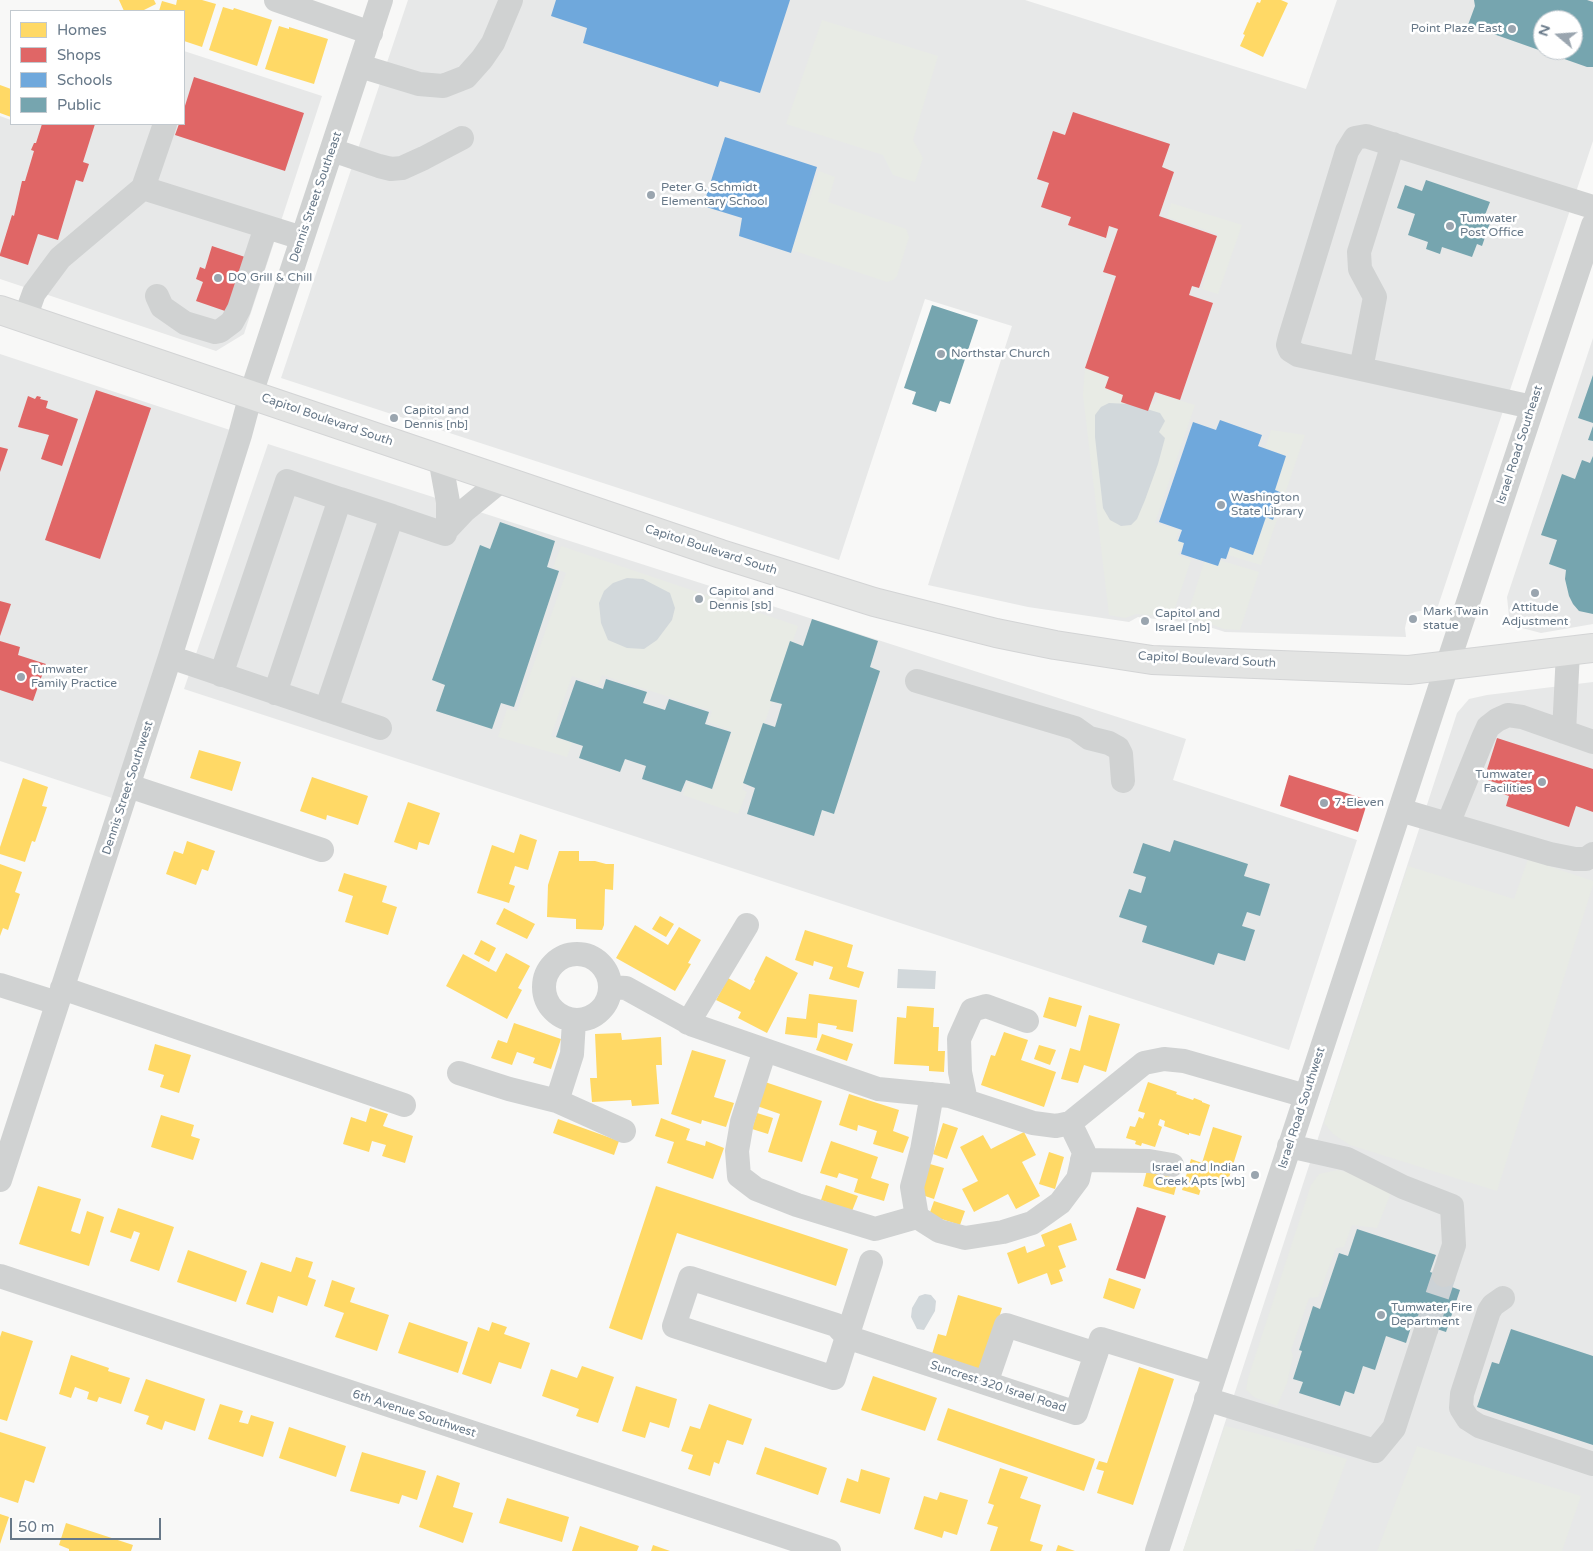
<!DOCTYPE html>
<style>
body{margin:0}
#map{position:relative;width:1593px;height:1551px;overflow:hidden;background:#f8f8f7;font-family:"Varela Round",sans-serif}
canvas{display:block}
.legend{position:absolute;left:10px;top:10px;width:175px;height:115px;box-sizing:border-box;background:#fff;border:1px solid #c2c9cf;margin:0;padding:6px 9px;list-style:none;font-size:15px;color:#677888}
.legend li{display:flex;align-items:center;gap:10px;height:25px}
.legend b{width:25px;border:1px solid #c2c9cf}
.north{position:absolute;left:1533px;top:10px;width:50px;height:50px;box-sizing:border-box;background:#fff;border:1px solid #c2c9cf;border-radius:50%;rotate:288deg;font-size:14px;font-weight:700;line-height:20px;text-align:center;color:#677888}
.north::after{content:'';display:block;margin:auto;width:18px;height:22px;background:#9aa5af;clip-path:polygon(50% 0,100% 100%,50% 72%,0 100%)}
.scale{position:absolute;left:10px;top:1518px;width:151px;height:22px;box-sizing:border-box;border:2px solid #677888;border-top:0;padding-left:6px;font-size:15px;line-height:18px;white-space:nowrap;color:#677888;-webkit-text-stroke:4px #fff;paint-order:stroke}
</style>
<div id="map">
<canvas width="1593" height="1551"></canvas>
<ul class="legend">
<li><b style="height:14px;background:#ffd966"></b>Homes</li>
<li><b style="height:14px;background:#e06666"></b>Shops</li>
<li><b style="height:14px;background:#6fa8dc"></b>Schools</li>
<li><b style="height:14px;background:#76a5af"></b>Public</li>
</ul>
<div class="north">N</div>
<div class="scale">50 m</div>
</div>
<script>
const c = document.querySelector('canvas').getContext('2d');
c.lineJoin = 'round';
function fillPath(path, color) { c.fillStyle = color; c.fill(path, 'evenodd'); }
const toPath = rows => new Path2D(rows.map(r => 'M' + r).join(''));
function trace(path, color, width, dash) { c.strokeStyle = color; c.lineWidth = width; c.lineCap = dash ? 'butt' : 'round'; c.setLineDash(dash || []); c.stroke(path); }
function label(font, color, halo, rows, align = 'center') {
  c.font = font + ' "Varela Round",sans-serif'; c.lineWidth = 5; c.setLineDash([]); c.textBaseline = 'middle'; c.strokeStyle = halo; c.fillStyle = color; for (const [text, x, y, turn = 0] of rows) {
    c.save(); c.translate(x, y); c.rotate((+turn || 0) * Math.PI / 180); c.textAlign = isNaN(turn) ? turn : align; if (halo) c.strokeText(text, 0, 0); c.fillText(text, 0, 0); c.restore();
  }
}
fillPath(toPath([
 [408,0,1025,0,1306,89,1337,0,1593,0,1593,141,1436,612,1426,610,1414,612,1407,619,1405,628,1406,637,1225,632,1200,624,1138,617,1129,622,1028,607,928,585,1012,326,925,299,839,560,281,378],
 [1543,20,1573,20,1573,50,1543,50],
 [184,51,322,96,244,334,216,351,0,279,0,116,11,120,11,124,25,125,184,124],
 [1593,338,1593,624,1541,633,1522,628,1509,616,1507,597],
 [0,354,236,432,115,799,0,761],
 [268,444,1186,739,1173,780,1357,840,1289,1050,184,689],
 [1593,682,1593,1551,1183,1551,1457,713,1469,699,1487,695]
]), '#e7e8e8');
fillPath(toPath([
 [822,20,938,56,913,140,923,158,915,182,893,175,883,155,786,124],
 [819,171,835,177,828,202,906,229,909,237,897,276,893,280,887,282,792,250],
 [1171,203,1242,225,1218,294,1202,289,1218,234,1167,217],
 [1085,368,1108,376,1105,388,1154,404,1159,394,1195,405,1155,523,1179,530,1176,540,1184,543,1178,555,1191,560,1172,617,1136,614,1125,618,1109,615,1083,395],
 [1271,430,1305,435,1285,494,1275,490,1286,456,1265,448],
 [1266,517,1277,520,1261,565,1228,555,1230,547,1253,555],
 [561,546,798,626,742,789,747,792,738,814,683,795,687,782,713,790,732,731,708,722,712,711,602,675,598,685,572,676,551,736,572,743,567,757,498,737,507,709,517,711,566,573,553,567],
 [1206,556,1259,572,1240,630,1224,629,1199,620,1186,620],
 [1528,859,1593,881,1593,885,1497,1191,1350,1145,1333,1134,1324,1123,1408,866,1514,899],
 [1338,1170,1394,1185,1377,1228,1352,1225,1344,1247,1336,1248,1318,1297,1309,1298,1291,1350,1293,1356,1287,1383,1277,1406,1254,1397,1246,1390,1248,1378,1311,1185,1319,1174],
 [1225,1426,1251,1432,1347,1459,1313,1551,1296,1549,1294,1551,1183,1551],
 [1417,1446,1581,1496,1562,1551,1377,1551]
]), '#e8ebe5');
fillPath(toPath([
 [1109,403,1130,404,1160,413,1165,421,1159,432,1165,438,1158,464,1145,500,1137,519,1131,525,1121,526,1110,520,1103,508,1095,437,1095,415,1101,407],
 [627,578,643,579,670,593,675,608,672,620,657,640,644,649,627,648,608,640,601,623,599,603,604,591,613,583],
 [898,969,936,971,935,989,897,988],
 [925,1294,931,1295,936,1301,935,1311,924,1330,917,1329,911,1317,912,1308,919,1296]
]), '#d2d8db');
fillPath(toPath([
 [119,0,154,0,156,4,142,11,124,11],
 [177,0,202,0,216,4,202,47,184,41,184,11,159,11,162,1,176,5],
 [1261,0,1281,0,1288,3,1263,57,1240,46,1245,35,1243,34,1257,2,1260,3],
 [223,7,233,10,234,8,272,20,257,66,209,50],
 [279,26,289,29,289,27,328,39,314,84,265,69],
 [0,85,11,89,11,117,0,113],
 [199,750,241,762,232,791,190,778],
 [312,777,368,796,358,825,327,815,326,820,300,811],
 [23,778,48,787,42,806,47,807,35,842,32,841,25,862,0,854,0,847],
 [408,802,440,813,429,845,419,842,417,850,394,842],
 [520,834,537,840,528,870,515,866,509,884,515,886,509,903,477,893,492,845,514,853],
 [187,841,215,851,208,871,202,869,196,885,166,874,174,851,183,854],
 [559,851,579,851,579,861,595,861,606,864,614,864,613,890,605,889,604,925,602,930,576,929,576,919,547,917,548,885],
 [0,864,22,872,15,892,20,894,8,930,3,928,0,936],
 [344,873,387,886,382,902,397,907,388,935,345,922,353,896,338,891],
 [504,908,535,924,527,939,496,924],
 [660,916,674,924,666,937,652,929],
 [635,925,668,945,679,927,701,940,688,963,691,964,675,991,616,958],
 [805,930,853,945,847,967,864,972,859,988,829,979,833,967,814,961,813,966,795,960],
 [481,940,496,948,489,962,474,954],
 [506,953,530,966,518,988,522,990,507,1019,446,986,463,954,496,972],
 [766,956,798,973,767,1033,738,1018,741,1012,716,1000,728,978,750,990,755,981,754,980],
 [809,994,857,1000,853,1032,836,1029,837,1026,818,1023,817,1038,785,1034,787,1017,806,1019],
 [1049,997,1082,1006,1076,1027,1043,1017],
 [907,1006,934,1008,933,1027,939,1027,938,1051,945,1051,944,1072,929,1071,929,1066,894,1064,897,1017,906,1018],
 [1089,1015,1120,1024,1106,1072,1084,1065,1078,1083,1061,1079,1070,1048,1080,1051],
 [514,1023,561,1039,551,1069,533,1063,535,1058,517,1052,512,1065,491,1058,498,1040,507,1043],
 [1004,1032,1028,1040,1021,1060,1056,1072,1044,1107,981,1085,991,1055,995,1056],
 [621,1033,622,1040,661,1037,662,1065,656,1065,659,1104,632,1106,631,1100,592,1102,590,1078,597,1078,595,1034],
 [822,1034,853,1044,847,1061,816,1050],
 [155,1044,191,1055,179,1093,160,1087,164,1075,148,1070],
 [1039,1045,1056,1050,1050,1065,1034,1059],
 [692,1050,726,1060,714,1097,734,1103,726,1127,702,1120,701,1124,671,1114],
 [765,1082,822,1101,802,1162,768,1152,780,1114,757,1106],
 [1148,1082,1177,1092,1176,1094,1193,1100,1194,1098,1202,1101,1202,1102,1210,1105,1200,1136,1189,1133,1189,1135,1164,1126,1165,1121,1160,1119,1158,1125,1162,1127,1155,1147,1142,1143,1141,1146,1135,1144,1136,1141,1126,1138,1130,1126,1135,1127,1139,1117,1143,1119,1145,1113,1138,1111],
 [849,1094,899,1110,893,1131,909,1137,903,1153,873,1144,877,1131,858,1125,857,1131,839,1125],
 [370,1108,388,1114,383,1126,413,1136,405,1163,382,1156,386,1145,372,1141,369,1152,343,1144,351,1117,366,1122],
 [757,1113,773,1118,768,1134,752,1129],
 [161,1115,194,1125,191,1136,200,1139,193,1160,151,1147],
 [661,1118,690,1129,686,1140,705,1146,706,1141,724,1148,713,1179,667,1163,674,1142,655,1136],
 [558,1119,619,1141,614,1155,553,1133],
 [943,1123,958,1128,947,1159,933,1154],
 [1213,1127,1242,1136,1227,1184,1205,1176,1199,1195,1182,1190,1191,1159,1202,1163],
 [1024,1132,1036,1155,1022,1162,1040,1196,1016,1209,1008,1194,974,1212,962,1189,978,1181,960,1147,983,1135,991,1149],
 [831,1141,878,1157,871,1178,889,1184,884,1201,854,1192,858,1179,839,1173,837,1178,820,1173],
 [1049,1152,1064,1157,1055,1189,1039,1184],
 [930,1164,944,1168,934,1199,919,1194],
 [1147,1170,1178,1179,1174,1195,1143,1186],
 [826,1185,858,1196,852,1211,821,1200],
 [38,1186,81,1199,71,1231,80,1234,87,1211,104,1217,89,1266,19,1244],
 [656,1186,848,1249,836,1286,677,1233,642,1340,609,1328],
 [934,1201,965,1211,960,1225,929,1215],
 [118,1208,174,1227,159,1271,130,1261,140,1233,134,1231,131,1239,110,1232],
 [1071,1223,1077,1240,1058,1246,1066,1267,1059,1270,1063,1281,1051,1285,1047,1273,1018,1284,1007,1253,1025,1246,1027,1253,1045,1246,1041,1235],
 [188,1250,247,1271,236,1302,177,1282],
 [296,1257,313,1262,308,1277,316,1280,307,1306,278,1296,273,1313,246,1304,261,1262,291,1272],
 [1109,1278,1141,1289,1134,1309,1103,1298],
 [332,1280,355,1288,350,1302,389,1315,377,1351,335,1337,344,1313,324,1306],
 [958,1295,1002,1308,983,1370,932,1354,938,1334,946,1336],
 [409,1322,468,1342,458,1373,398,1353],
 [492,1322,507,1327,504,1334,530,1343,521,1369,499,1362,491,1384,462,1374,478,1327,489,1331],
 [2,1331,33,1341,7,1421,0,1419,0,1337],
 [71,1355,109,1368,108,1371,130,1378,121,1404,99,1397,97,1402,87,1399,89,1392,75,1387,71,1398,59,1394],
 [582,1366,614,1377,598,1423,576,1416,579,1409,542,1396,551,1369,577,1378],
 [1139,1367,1174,1379,1133,1505,1097,1493,1104,1471,1096,1469,1099,1461,1107,1463],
 [873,1376,937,1398,925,1431,861,1410],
 [146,1379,205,1399,195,1431,165,1421,162,1430,146,1424,149,1416,134,1411],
 [636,1386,677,1399,669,1428,650,1422,645,1438,622,1431],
 [220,1404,243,1411,239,1422,248,1424,251,1415,274,1422,263,1457,208,1439],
 [709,1404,752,1419,743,1445,727,1440,719,1464,714,1462,710,1476,688,1469,693,1455,681,1451,690,1426,700,1429],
 [948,1408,1095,1459,1084,1491,937,1440],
 [289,1427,346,1446,336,1477,279,1458],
 [0,1432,46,1447,34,1483,25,1480,18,1503,0,1497],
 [765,1447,827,1468,818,1495,756,1474],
 [362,1452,426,1471,417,1500,402,1495,399,1504,350,1491],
 [1000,1468,1028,1477,1020,1498,1041,1505,1030,1541,1043,1545,1041,1551,990,1551,998,1527,987,1524,994,1505,988,1503],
 [861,1469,890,1478,880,1514,840,1502,847,1478,858,1482],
 [437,1475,460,1483,453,1507,473,1513,463,1543,419,1527],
 [940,1492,968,1500,957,1535,944,1531,942,1538,914,1529,924,1496,937,1500],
 [507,1498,569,1517,562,1542,499,1523],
 [0,1514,9,1517,0,1544],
 [66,1523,133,1545,131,1551,69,1551,69,1549,59,1545],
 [580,1526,639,1546,637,1551,572,1551],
 [653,1545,670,1551,651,1551],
 [1058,1545,1075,1551,1056,1551]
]), '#ffd966');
fillPath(toPath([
 [194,77,304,113,285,171,175,135,179,124,184,124,184,109],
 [1073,112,1170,144,1162,167,1174,172,1159,216,1217,236,1199,288,1192,286,1189,295,1213,303,1180,400,1155,392,1148,411,1121,402,1123,395,1105,388,1109,377,1085,368,1116,276,1103,272,1118,229,1109,226,1106,238,1068,225,1071,217,1041,207,1049,183,1037,179,1053,131,1065,135],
 [42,124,95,124,83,162,89,164,83,182,76,180,58,240,38,234,28,265,0,256,0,254,12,215,14,216,22,181,25,181,34,151,31,150,34,143,36,143],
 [212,246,245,257,228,312,196,301,203,282,196,279,200,267,205,269],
 [96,390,151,408,100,559,45,540],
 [28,396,35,399,37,396,41,397,40,399,48,401,46,408,78,419,62,466,41,459,49,435,18,427],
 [0,447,8,449,0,472],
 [0,601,11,604,0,636],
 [0,641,20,647,18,655,46,664,33,701,0,690],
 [1497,738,1593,769,1593,812,1576,806,1569,827,1506,806,1509,796,1497,792,1500,784,1484,779],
 [1289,775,1368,800,1358,832,1280,806],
 [1137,1207,1166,1216,1145,1279,1116,1270]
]), '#e06666');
fillPath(toPath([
 [556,0,790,0,760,93,720,81,718,87,583,43,587,28,551,16],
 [725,137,817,167,791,253,739,236,742,218,703,206],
 [1220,420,1262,435,1258,446,1286,456,1275,490,1282,493,1273,520,1266,517,1253,555,1230,547,1226,559,1221,558,1218,566,1181,554,1184,543,1178,541,1182,530,1159,522,1193,422,1216,430]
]), '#6fa8dc');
fillPath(toPath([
 [1474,0,1587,0,1593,2,1593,67,1587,67,1468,25,1475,6],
 [1543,20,1573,20,1573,50,1543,50],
 [1426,180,1490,202,1485,215,1492,217,1482,246,1477,244,1472,257,1442,247,1440,254,1426,249,1428,242,1408,235,1415,214,1397,208,1405,185,1422,191],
 [932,305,978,320,950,404,940,401,936,412,912,404,916,392,904,388],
 [1593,375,1593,423,1578,418],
 [1593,426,1593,441,1588,440],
 [1593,456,1593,614,1579,611,1573,604,1569,596,1565,579,1566,570,1549,564,1557,540,1541,535,1562,474,1575,479,1582,460,1590,463],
 [500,522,555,541,547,567,559,571,514,707,501,703,492,729,436,711,445,685,432,680,480,545,490,549],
 [812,619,878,641,870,667,880,671,834,814,822,810,814,836,747,814,755,788,743,783,763,723,775,727,782,704,770,701,790,641,803,646],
 [606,679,647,692,643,703,665,710,669,699,709,712,705,724,731,732,712,789,686,780,681,792,642,779,646,766,625,759,620,772,579,758,583,746,556,737,576,680,603,689],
 [1174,840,1248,864,1244,876,1270,884,1260,916,1247,912,1242,926,1255,930,1245,961,1218,953,1214,965,1142,942,1147,926,1119,917,1129,889,1141,893,1146,877,1133,873,1143,843,1170,852],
 [1357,1229,1436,1255,1430,1272,1451,1279,1449,1286,1460,1290,1446,1332,1413,1321,1406,1343,1386,1336,1375,1370,1363,1366,1354,1394,1345,1391,1340,1406,1299,1393,1303,1382,1293,1379,1302,1351,1299,1350,1313,1306,1320,1309,1339,1253,1348,1256],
 [1511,1329,1593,1356,1593,1445,1477,1407,1492,1362,1499,1364]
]), '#76a5af');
trace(toPath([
 [1426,1330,1444,1275]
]), '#ccd2d6', 24, [24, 12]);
const major = toPath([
 [0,310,721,554,874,602,996,633,1055,645,1152,660,1409,670,1593,648]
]);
trace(major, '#d3d4d5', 30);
trace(toPath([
 [276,0,371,33],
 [360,66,419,84,443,86,466,77,482,59,493,43,511,0],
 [332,150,379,166,391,169,402,168,424,158,462,138],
 [143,188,302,238],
 [157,296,162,307,185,323,215,332,220,331,232,322,239,309,266,227],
 [25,318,34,293,60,258,143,188,165,124],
 [1361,369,1375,297,1360,269,1359,252,1393,144],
 [1532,407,1298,355,1290,350,1288,345,1290,337,1347,151,1355,138,1366,136,1372,138,1593,207],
 [440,458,448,502,448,528,464,511,503,479],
 [340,499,392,516],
 [170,657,380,728],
 [221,675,287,481,340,499,275,693],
 [917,681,1075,728,1089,738,1109,743,1118,748,1121,754,1123,781],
 [326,710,392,516,445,534],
 [1564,732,1568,652],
 [129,786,322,850],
 [1400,810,1550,854,1575,859,1586,859,1593,854],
 [1448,824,1483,738,1488,727,1497,720,1508,715,1522,717,1593,742],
 '544 987a33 33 0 1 1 66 0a33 33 0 1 1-66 0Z',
 [0,985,57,1003],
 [610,987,626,988,693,1025,878,1089,950,1096,1033,1123,1056,1126,1070,1123,1144,1063,1164,1059,1184,1061,1306,1096],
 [62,988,404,1105],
 [688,1023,747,925],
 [765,1050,742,1122,737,1151,739,1176,756,1189,797,1205,875,1229,917,1217],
 [459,1073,509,1089,557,1101,572,1054,574,1021],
 [932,1094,922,1150,912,1187,917,1217,939,1231,965,1238,1003,1232,1032,1223,1060,1203,1078,1179,1084,1152,1070,1123],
 [557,1101,624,1131],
 [966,1101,960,1072,959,1039,972,1010,986,1006,1027,1021],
 [1289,1146,1347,1159,1403,1187,1452,1206,1454,1245,1444,1275],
 [1082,1160,1149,1161,1172,1165],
 [0,1180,170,657,240,435,251,394,381,0],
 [871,1262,847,1337,834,1378,674,1326,690,1278,836,1325,847,1337,1076,1413,1101,1339,1215,1374],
 [0,1276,829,1551],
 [1503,1298,1493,1305,1489,1311,1462,1394,1461,1408,1468,1419,1479,1426,1593,1464],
 [986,1383,1006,1325,1096,1354],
 [1206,1399,1375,1451,1394,1428,1426,1330],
 [1157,1551,1447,666,1593,225]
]), '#d0d2d2', 24);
trace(major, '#e3e4e3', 28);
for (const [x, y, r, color] of [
 [1512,29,5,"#9aa5af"],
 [651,195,5,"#9aa5af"],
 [1450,226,5,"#9aa5af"],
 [218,278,5,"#9aa5af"],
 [941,354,5,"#9aa5af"],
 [394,418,5,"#9aa5af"],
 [1221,505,5,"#9aa5af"],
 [1535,593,5,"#9aa5af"],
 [699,599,5,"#9aa5af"],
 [1413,619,5,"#9aa5af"],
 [1145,621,5,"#9aa5af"],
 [21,677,5,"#9aa5af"],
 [1542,782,5,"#9aa5af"],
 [1324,803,5,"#9aa5af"],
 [1255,1175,5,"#9aa5af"],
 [1381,1315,5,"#9aa5af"]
]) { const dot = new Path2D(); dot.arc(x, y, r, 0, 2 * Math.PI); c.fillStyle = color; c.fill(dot); trace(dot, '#fff', 2); }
label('12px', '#677888', '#fff', [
 ["Point Plaze East",1502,29,"right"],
 ["Peter G. Schmidt",661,188],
 ["Elementary School",661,202],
 ["Tumwater",1460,219],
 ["Post Office",1460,233],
 ["DQ Grill & Chill",228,278],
 ["Northstar Church",951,354],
 ["Capitol and",404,411],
 ["Dennis [nb]",404,425],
 ["Washington",1231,498],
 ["State Library",1231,512],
 ["Capitol and",709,592],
 ["Dennis [sb]",709,606],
 ["Attitude",1535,608,"center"],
 ["Adjustment",1535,622,"center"],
 ["Mark Twain",1423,612],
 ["statue",1423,626],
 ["Capitol and",1155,614],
 ["Israel [nb]",1155,628],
 ["Tumwater",31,670],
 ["Family Practice",31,684],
 ["Tumwater",1532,775,"right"],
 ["Facilities",1532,789,"right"],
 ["7-Eleven",1334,803],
 ["Israel and Indian",1245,1168,"right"],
 ["Creek Apts [wb]",1245,1182,"right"],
 ["Tumwater Fire",1391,1308],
 ["Department",1391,1322]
], 'left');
label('12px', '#677888', '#fff', [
 ["Dennis Street Southeast",316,197,-71],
 ["Capitol Boulevard South",327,420,19],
 ["Israel Road Southeast",1520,445,-72],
 ["Capitol Boulevard South",711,550,18],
 ["Capitol Boulevard South",1207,660,3],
 ["Dennis Street Southwest",128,788,-72],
 ["Israel Road Southwest",1302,1108,-72],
 ["Suncrest 320 Israel Road",998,1387,18],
 ["6th Avenue Southwest",414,1414,18]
]);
</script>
